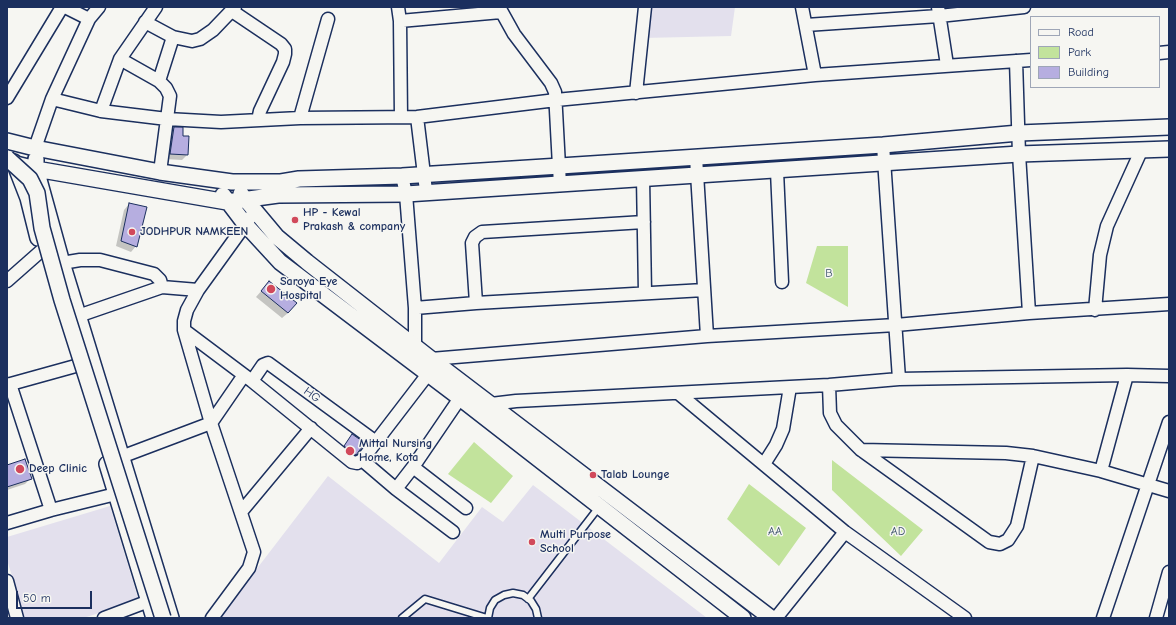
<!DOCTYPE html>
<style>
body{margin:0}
#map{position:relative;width:1176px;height:625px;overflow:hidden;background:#f6f6f2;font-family:"Comic Neue",sans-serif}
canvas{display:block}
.frame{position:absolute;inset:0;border:8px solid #1b2f5e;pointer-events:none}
.legend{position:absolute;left:1030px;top:16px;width:130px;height:72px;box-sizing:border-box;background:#f6f6f2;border:1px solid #9ea6b7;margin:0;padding:5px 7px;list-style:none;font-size:12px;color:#1b2f5e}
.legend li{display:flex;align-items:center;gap:8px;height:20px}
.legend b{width:20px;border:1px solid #9ea6b7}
.scale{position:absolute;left:16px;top:591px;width:76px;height:18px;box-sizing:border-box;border:2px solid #1b2f5e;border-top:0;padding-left:5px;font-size:12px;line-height:14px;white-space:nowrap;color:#1b2f5e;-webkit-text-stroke:3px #f6f6f2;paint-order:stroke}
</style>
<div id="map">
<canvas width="1176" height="625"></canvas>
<div class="frame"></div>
<ul class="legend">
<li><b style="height:5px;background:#f6f6f2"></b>Road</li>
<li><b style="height:11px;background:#c2e39c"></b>Park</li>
<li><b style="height:11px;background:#b6aee0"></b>Building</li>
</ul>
<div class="scale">50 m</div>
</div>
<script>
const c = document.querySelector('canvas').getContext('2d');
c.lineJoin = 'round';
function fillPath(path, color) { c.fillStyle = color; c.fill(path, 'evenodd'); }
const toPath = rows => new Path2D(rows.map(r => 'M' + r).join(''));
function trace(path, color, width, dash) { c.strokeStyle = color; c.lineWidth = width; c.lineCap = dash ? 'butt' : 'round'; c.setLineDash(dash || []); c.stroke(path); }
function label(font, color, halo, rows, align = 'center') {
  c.font = font + ' "Comic Neue",sans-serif'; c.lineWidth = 3; c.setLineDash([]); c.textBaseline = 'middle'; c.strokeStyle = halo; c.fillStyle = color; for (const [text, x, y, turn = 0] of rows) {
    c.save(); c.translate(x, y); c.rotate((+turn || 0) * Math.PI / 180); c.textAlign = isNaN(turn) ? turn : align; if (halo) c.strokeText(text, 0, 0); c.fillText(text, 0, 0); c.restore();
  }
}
fillPath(toPath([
 [649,7,735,7,731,36,643,38],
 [328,476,439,563,482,507,503,522,533,485,707,618,219,618],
 [110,506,139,601,83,618,25,618,7,560,7,537]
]), '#e3e0ed');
fillPath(toPath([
 [817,246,848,246,848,307,806,283],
 [474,442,513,476,491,503,448,474],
 [832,460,923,530,901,556,832,490],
 [749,484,806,528,779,566,727,519]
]), '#c2e39c');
fillPath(toPath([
 [174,128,182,136,187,155,182,160,165,159,168,133],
 [129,204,136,246,131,252,116,246,124,210],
 [269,282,288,313,282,318,256,297],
 [352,435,364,444,351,458,341,450],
 [7,466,30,479,25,484,7,490]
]), '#0003');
const building = toPath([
 [174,127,183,127,183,136,189,136,188,155,170,154,174,127],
 [129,203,147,207,137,247,121,241,129,203],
 [269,281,297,303,288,313,261,291,269,281],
 [352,434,365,443,356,455,344,446,352,434],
 [25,459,32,479,7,487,7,465,25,459]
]);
fillPath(building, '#b6aee0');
trace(building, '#1b2f5e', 1);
const service = toPath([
 [528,599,599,507],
 [402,618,425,599,487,618],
 [488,618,490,608,495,600,504,595,513,593,523,595,531,601,536,609,538,618]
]);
const minor = toPath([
 [65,7,89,19],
 [398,7,400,21,401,117],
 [499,7,514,34,551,83,555,92,560,185],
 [802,7,815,75],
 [938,7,947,65],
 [232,11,281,44,285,49,285,54,283,62,260,111,258,120],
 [400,21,501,12],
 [145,22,173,37,192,41,200,39,213,30,235,7],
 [806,25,939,16,1024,7],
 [1159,53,1169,52],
 [120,59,159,81,166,88,170,96,160,172],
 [1016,61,1019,154,1029,313],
 [159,81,173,37],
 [636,93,645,7],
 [7,98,62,7],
 [52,99,101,111,167,119,221,122,300,118,417,117,556,100,815,75,1031,60],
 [101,111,120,59,156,7],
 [417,117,426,191],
 [300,118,328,19],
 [883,145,899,379],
 [35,148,52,99,89,19,99,7],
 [696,157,707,336],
 [777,171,782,282],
 [402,176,406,194,415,308,415,347],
 [643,178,645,293],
 [62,263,80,260,100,260,154,274,160,280,162,287],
 [7,281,41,251,54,243],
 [476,303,472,243,475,237,482,232,644,222],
 [415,308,476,303,704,290],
 [1095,310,1100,255,1107,226,1141,151],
 [78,316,162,287,198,290],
 [184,330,252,381,352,462,357,463,362,460,428,374],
 [431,359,707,336,896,325,1029,313,1169,304],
 [252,381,263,365,268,363,376,442],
 [10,384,51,510],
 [7,385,90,362],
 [829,385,830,413,836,425,861,450,989,542,1000,544,1008,540,1017,526,1033,456],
 [678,393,845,532,965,618],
 [491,404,516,401,829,385,899,379,1127,375,1169,376],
 [861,450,1006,453,1033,456,1101,471,1169,491],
 [113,460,211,423,244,375],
 [362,460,396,489,453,532],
 [764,464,776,445,783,429,790,387],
 [413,467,466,508],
 [1101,471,1127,375],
 [396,489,413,467,460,398],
 [241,512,311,428],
 [7,523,51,510,124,492],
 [7,581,17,618],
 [104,618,149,601],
 [212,618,249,568,254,552,211,423,184,330,184,321,187,310,198,290,255,211],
 [776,618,845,532],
 [1103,618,1169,422],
 [1156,618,1169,572]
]);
const tertiary = toPath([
 [7,141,35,148,160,172,232,182,281,182,299,179,402,176,560,166,883,145,1019,133,1169,127],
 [36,159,36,169,62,263,171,618],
 [8,162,36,169,227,202,278,195,406,194,1019,154,1169,149],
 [14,162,28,198,38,238],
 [241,194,277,237,307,262,431,359,771,618],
 [223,195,245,224,280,262,460,398,743,618],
 [107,464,154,618]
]);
trace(service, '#1b2f5e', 9);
trace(minor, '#1b2f5e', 15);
trace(tertiary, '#1b2f5e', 18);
trace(service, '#f6f6f2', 6);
trace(minor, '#f6f6f2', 12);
trace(tertiary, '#f6f6f2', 15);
const tertiaryBridge = toPath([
 [7,158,30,179,37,193,42,228,62,300,163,618]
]);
trace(tertiaryBridge, '#1b2f5e', 18, []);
trace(tertiaryBridge, '#f6f6f2', 15);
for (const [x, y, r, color] of [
 [295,220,4,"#d1495b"],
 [132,232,4,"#d1495b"],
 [271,289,5,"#d1495b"],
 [350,451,5,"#d1495b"],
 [20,469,5,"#d1495b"],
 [593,475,4,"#d1495b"],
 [532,542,4,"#d1495b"]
]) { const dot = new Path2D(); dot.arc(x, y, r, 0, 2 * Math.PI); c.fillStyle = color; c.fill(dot); trace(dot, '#f6f6f2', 1.5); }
label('bold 12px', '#1b2f5e', '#f6f6f2', [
 ["HP - Kewal",303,213],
 ["Prakash & company",303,227],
 ["JODHPUR NAMKEEN",140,232],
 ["Saroya Eye",280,282],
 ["Hospital",280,296],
 ["Mittal Nursing",359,444],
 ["Home, Kota",359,458],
 ["Deep Clinic",29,469],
 ["Talab Lounge",601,475],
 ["Multi Purpose",540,535],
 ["School",540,549]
], 'left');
label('12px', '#3c536a', '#f6f6f2', [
 ["B",829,274],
 ["AA",775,532],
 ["AD",898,532]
]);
label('12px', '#1b2f5e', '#f6f6f2', [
 ["HG",312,395,36]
]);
</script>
